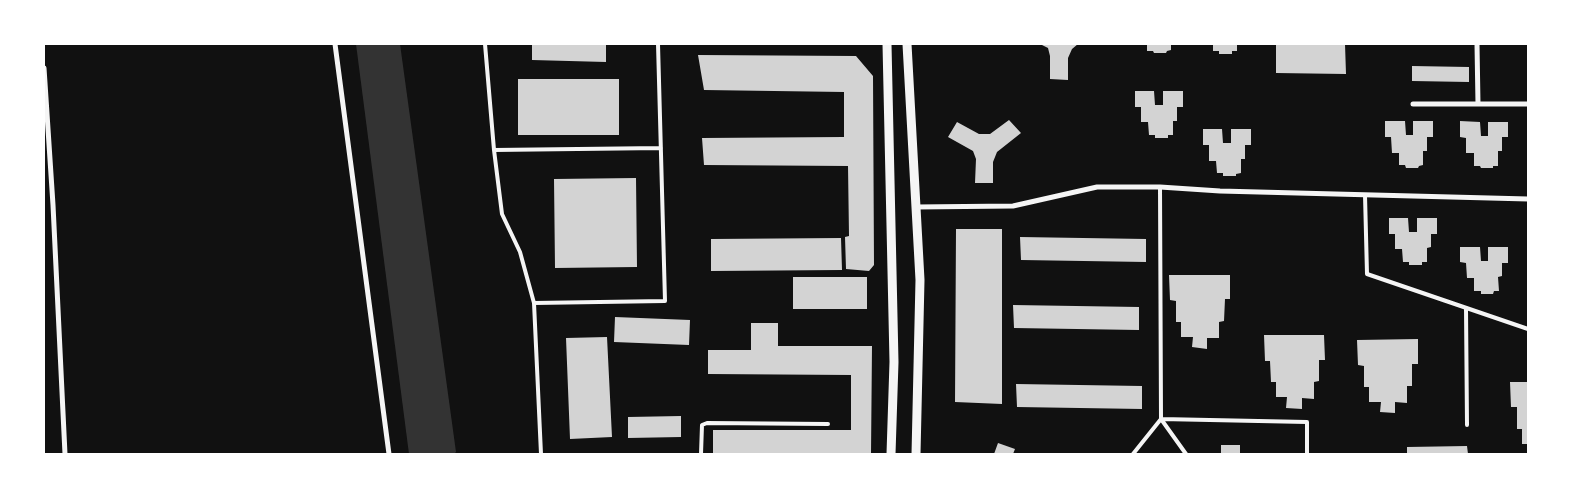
<!DOCTYPE html>
<style>
body{margin:0}
#map{position:relative;width:1572px;height:498px;overflow:hidden;background:#111;font-family:"Source Sans 3",sans-serif}
canvas{display:block}
.frame{position:absolute;inset:0;border:45px solid #fff;pointer-events:none}
</style>
<div id="map">
<canvas width="1572" height="498"></canvas>
<div class="frame"></div>
</div>
<script>
const c = document.querySelector('canvas').getContext('2d');
c.lineJoin = 'round';
function fillPath(path, color) { c.fillStyle = color; c.fill(path, 'evenodd'); }
const toPath = rows => new Path2D(rows.map(r => 'M' + r).join(''));
function trace(path, color, width, dash) { c.strokeStyle = color; c.lineWidth = width; c.lineCap = dash ? 'butt' : 'round'; c.setLineDash(dash || []); c.stroke(path); }
fillPath(toPath([
 [356,44,400,44,456,452,454,454,409,454]
]), '#333');
fillPath(toPath([
 [532,44,606,44,606,62,532,60],
 [1040,44,1078,44,1072,49,1068,58,1068,80,1050,79,1050,56,1048,48],
 [1147,44,1171,44,1171,50,1167,51,1166,53,1154,53,1153,51,1147,51],
 [1213,44,1237,44,1237,51,1232,51,1232,54,1219,54,1219,51,1213,51],
 [1276,44,1345,44,1346,74,1276,73],
 [698,55,856,56,873,76,874,265,869,271,846,269,845,237,849,236,848,166,704,165,702,138,844,137,844,92,704,90],
 [1412,66,1469,67,1469,82,1412,81],
 [518,79,619,79,619,135,518,135],
 [1135,91,1154,91,1155,105,1163,105,1163,91,1183,91,1183,107,1177,107,1177,121,1173,121,1173,135,1168,135,1168,138,1155,138,1155,135,1149,135,1148,122,1141,122,1141,107,1135,107],
 [1009,120,1021,133,997,152,993,162,993,183,975,183,976,159,973,151,948,137,957,122,979,134,990,134],
 [1385,121,1405,121,1406,135,1413,135,1413,121,1433,121,1433,137,1427,137,1427,151,1423,151,1423,165,1419,166,1418,168,1406,168,1405,165,1399,165,1399,153,1392,153,1391,137,1385,137],
 [1460,121,1480,122,1481,136,1488,136,1488,122,1508,122,1508,137,1502,137,1502,151,1498,151,1498,166,1493,166,1493,168,1481,168,1480,166,1474,166,1474,153,1466,153,1466,138,1460,137],
 [1203,129,1222,129,1223,143,1231,143,1231,129,1251,129,1251,145,1245,145,1245,159,1241,159,1241,173,1236,174,1236,176,1223,176,1223,173,1217,173,1216,161,1209,161,1209,145,1203,145],
 [636,178,637,267,555,268,554,179],
 [1389,218,1408,218,1409,232,1417,232,1417,218,1437,218,1437,234,1431,234,1431,247,1427,248,1427,262,1422,262,1422,265,1409,265,1409,262,1403,262,1402,249,1395,249,1395,234,1389,234],
 [956,229,1002,229,1002,404,955,402],
 [1020,237,1146,239,1146,262,1021,260],
 [841,238,842,270,711,271,711,239],
 [1460,247,1480,247,1481,261,1488,261,1488,247,1508,247,1508,263,1502,263,1502,276,1498,277,1499,291,1494,291,1493,294,1481,294,1481,291,1474,291,1474,278,1467,278,1466,263,1460,262],
 [1169,275,1230,275,1230,299,1225,299,1224,321,1219,322,1219,338,1207,338,1207,349,1192,347,1193,337,1181,337,1181,322,1176,322,1176,301,1170,300],
 [793,277,867,277,867,309,793,309],
 [1013,305,1139,307,1139,330,1014,328],
 [615,317,690,320,689,345,614,342],
 [751,323,778,323,778,346,872,346,871,454,713,454,713,430,851,430,851,375,708,374,708,350,751,350],
 [1264,335,1324,335,1325,360,1319,360,1319,381,1314,382,1314,399,1302,398,1302,409,1286,408,1287,397,1276,397,1276,382,1271,382,1270,361,1265,361],
 [607,337,612,437,570,439,566,338],
 [1418,339,1418,364,1412,364,1412,386,1407,386,1407,403,1395,402,1395,413,1380,412,1381,402,1369,402,1369,387,1364,387,1364,366,1358,365,1357,340],
 [1510,382,1528,382,1528,444,1522,444,1522,429,1517,429,1517,407,1511,407],
 [1016,384,1142,386,1142,409,1017,407],
 [681,416,681,437,628,438,628,417],
 [998,443,1015,449,1013,454,994,454],
 [1221,445,1240,445,1240,454,1221,454],
 [1467,446,1468,454,1407,454,1407,447]
]), '#d3d3d3');
trace(toPath([
 [485,44,494,150,502,214,520,252,534,303,541,454],
 [494,150,661,148],
 [1365,195,1367,274,1528,329],
 [534,303,665,301,658,44],
 [1466,308,1467,425],
 [1161,419,1307,422,1307,454],
 [1161,419,1186,454],
 [701,454,702,425,707,423,828,424],
 [1133,454,1161,419,1160,187]
]), '#f5f5f5', 4);
trace(toPath([
 [335,44,389,454],
 [1477,44,1478,104],
 [44,68,53,205,65,454],
 [1413,104,1528,104],
 [916,207,1013,206,1097,187,1160,187,1220,191,1528,199]
]), '#f5f5f5', 5);
trace(toPath([
 [887,44,894,362,891,454],
 [907,44,920,280,916,454]
]), '#f5f5f5', 9);
</script>
